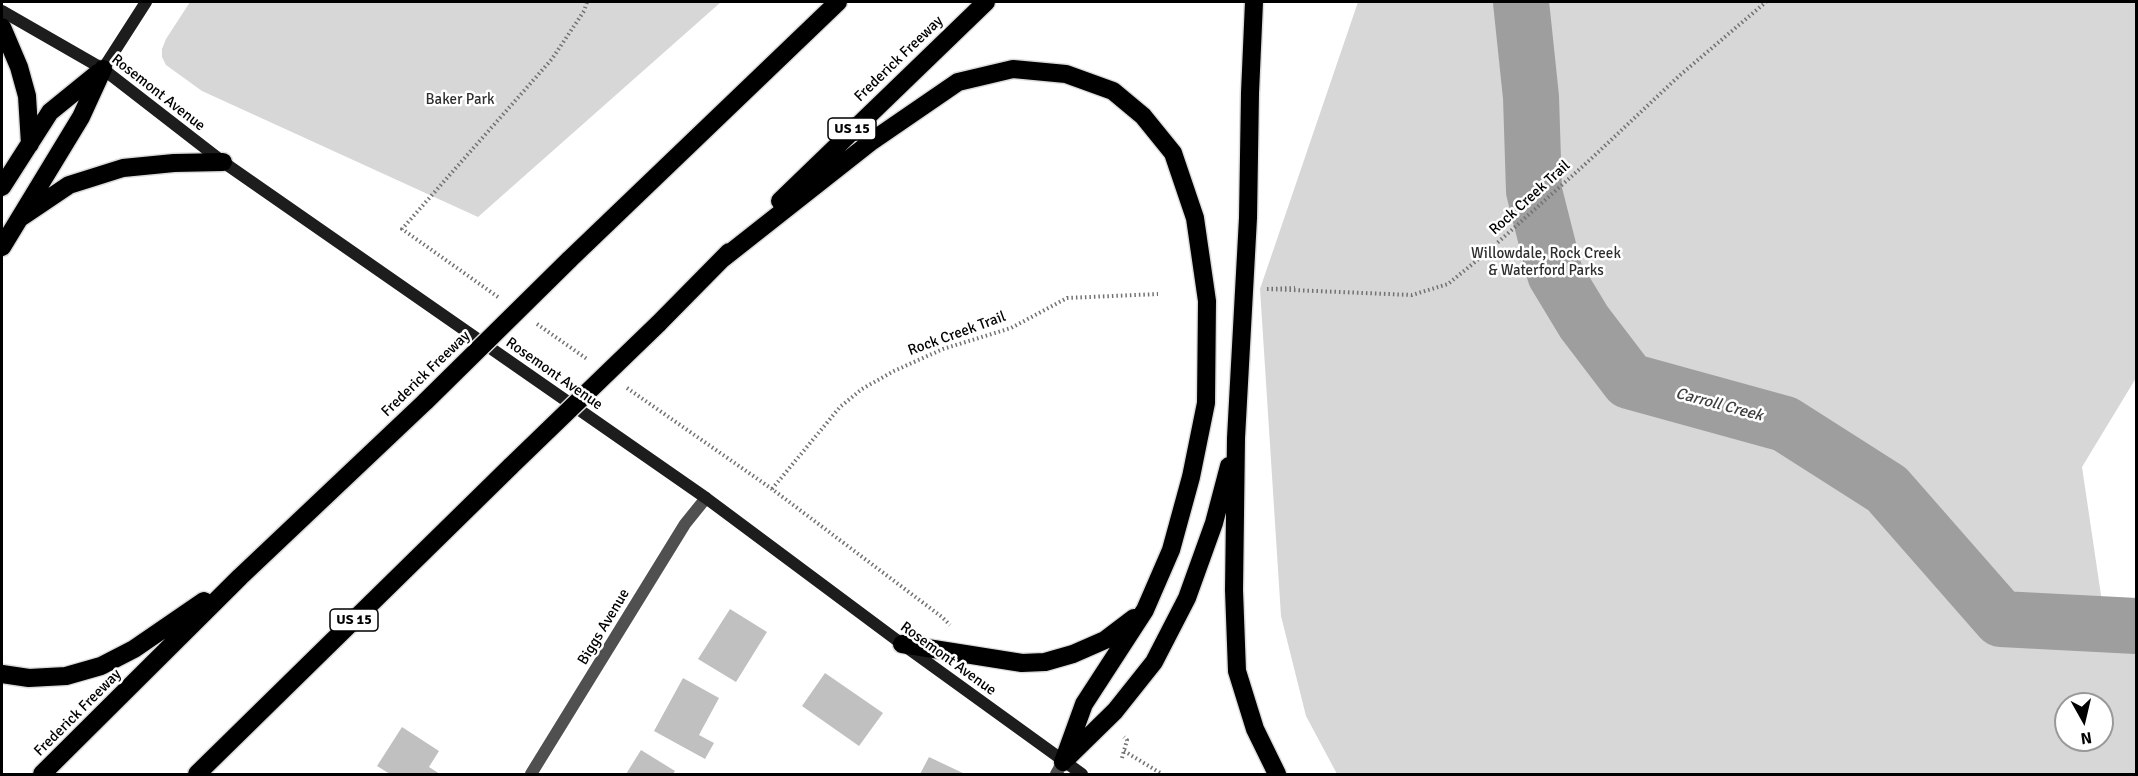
<!DOCTYPE html>
<style>
body{margin:0}
#map{position:relative;width:2138px;height:776px;overflow:hidden;background:#fff;font-family:Signika,sans-serif}
canvas{display:block}
.frame{position:absolute;inset:0;border:3px solid #000;pointer-events:none}
.north{position:absolute;left:2054px;top:692px;width:60px;height:60px;box-sizing:border-box;background:#fff;border:2px solid #999;border-radius:50%;rotate:172deg;font-size:16px;font-weight:700;line-height:24px;text-align:center;color:#000}
.north::after{content:'';display:block;margin:auto;width:21px;height:27px;background:#000;clip-path:polygon(50% 0,100% 100%,50% 72%,0 100%)}
</style>
<div id="map">
<canvas width="2138" height="776"></canvas>
<div class="frame"></div>
<div class="north">N</div>
</div>
<script>
const c = document.querySelector('canvas').getContext('2d');
c.lineJoin = 'round';
function fillPath(path, color) { c.fillStyle = color; c.fill(path, 'evenodd'); }
const toPath = rows => new Path2D(rows.map(r => 'M' + r).join(''));
function trace(path, color, width, dash) { c.strokeStyle = color; c.lineWidth = width; c.lineCap = dash ? 'butt' : 'round'; c.setLineDash(dash || []); c.stroke(path); }
function label(font, color, halo, rows, align = 'center') {
  c.font = font + ' Signika,sans-serif'; c.lineWidth = 5; c.setLineDash([]); c.textBaseline = 'middle'; c.strokeStyle = halo; c.fillStyle = color; for (const [text, x, y, turn = 0] of rows) {
    c.save(); c.translate(x, y); c.rotate((+turn || 0) * Math.PI / 180); c.textAlign = isNaN(turn) ? turn : align; if (halo) c.strokeText(text, 0, 0); c.fillText(text, 0, 0); c.restore();
  }
}
fillPath(toPath([
 [190,2,721,2,478,217,202,91,166,65,162,57,162,49,166,39],
 [1358,2,2136,2,2136,378,2082,467,2102,602,2136,608,2136,774,1337,774,1306,716,1281,616,1260,289],
 [2066,704,2102,704,2102,740,2066,740]
]), '#d7d7d7');
trace(toPath([
 [1521,2,1531,97,1534,191,1555,274,1584,322,1629,381,1785,424,1887,489,2001,619,2136,626]
]), '#9e9e9e', 56);
fillPath(toPath([
 [730,609,767,632,736,682,698,659],
 [825,673,883,713,859,746,802,706],
 [683,678,719,698,699,735,714,743,705,759,654,731],
 [402,727,439,751,429,767,440,774,390,774,377,766],
 [641,750,675,771,673,774,626,774],
 [929,757,965,774,920,774]
]), '#c0c0c0');
const highway = toPath([
 [1254,2,1250,93,1248,218,1236,438,1234,590,1237,671,1255,729,1277,774],
 [2,27,19,67,27,96,30,144],
 [2,187,50,112,98,73],
 [780,201,986,2],
 [20,218,69,185,123,168,174,163,223,162],
 [2,247,81,117,103,69],
 [569,260,838,2],
 [721,260,872,141,958,82,1013,69,1066,74,1113,91,1143,116,1173,153,1195,218,1207,301,1206,403,1191,477,1171,550,1145,610,1084,704,1063,762],
 [658,324,729,252],
 [902,644,1022,663,1045,662,1073,654,1105,640,1134,618],
 [2,674,29,678,66,676,101,666,134,649,204,601],
 [1067,758,1115,711,1154,662,1187,598,1214,523,1229,466],
 [42,774,240,577,426,401],
 [197,774,511,466]
]);
trace(highway, '#dbdbdb', 21);
trace(toPath([
 [1267,289,1412,295,1448,284,1486,253,1593,157,1679,76,1766,2],
 [1267,289,1295,288],
 [498,297,402,229,552,59,584,11,587,2],
 [537,324,587,359],
 [627,388,772,489,942,617,950,625],
 [772,489,840,407,862,389,894,371,943,349,1011,328,1067,298,1158,294],
 [1124,751,1162,774],
 [1122,758,1127,740,1124,737]
]), '#727272', 4, [1.5, 3]);
trace(toPath([
 [531,774,685,524,706,498],
 [1056,774,1063,762]
]), '#505050', 12);
trace(toPath([
 [2,11,103,69,223,162,706,498,902,644,1082,774],
 [103,69,146,2]
]), '#1d1d1d', 12);
trace(highway, '#000', 18);
const highwayBridge = toPath([
 [426,401,569,260],
 [511,466,658,324]
]);
trace(highwayBridge, '#dbdbdb', 21, []);
trace(highwayBridge, '#000', 18);
for (const [x, y, w] of [
 [852,129,48],
 [354,620,48]
]) { const box = new Path2D(); box.roundRect(x - w / 2, y - 11, w, 22, 4.5); c.fillStyle = '#fff'; c.fill(box); trace(box, '#000', 1.5); }
label('bold 14px', '#000', null, [
 ["US 15",852,129],
 ["US 15",354,620]
]);
label('15px', '#000', '#fff', [
 ["Frederick Freeway",899,59,-44],
 ["Rosemont Avenue",158,93,38],
 ["Rock Creek Trail",1530,198,-42],
 ["Rock Creek Trail",957,334,-20],
 ["Frederick Freeway",426,374,-44],
 ["Rosemont Avenue",554,374,35],
 ["Biggs Avenue",604,627,-59],
 ["Rosemont Avenue",948,659,36],
 ["Frederick Freeway",78,713,-45]
]);
label('15px', '#2e2e2e', '#fff', [
 ["Baker Park",460,100],
 ["Willowdale, Rock Creek",1546,254],
 ["& Waterford Parks",1546,271]
]);
label('italic 16px', '#3f3f3f', '#fff', [
 ["Carroll Creek",1719,405,15]
]);
</script>
